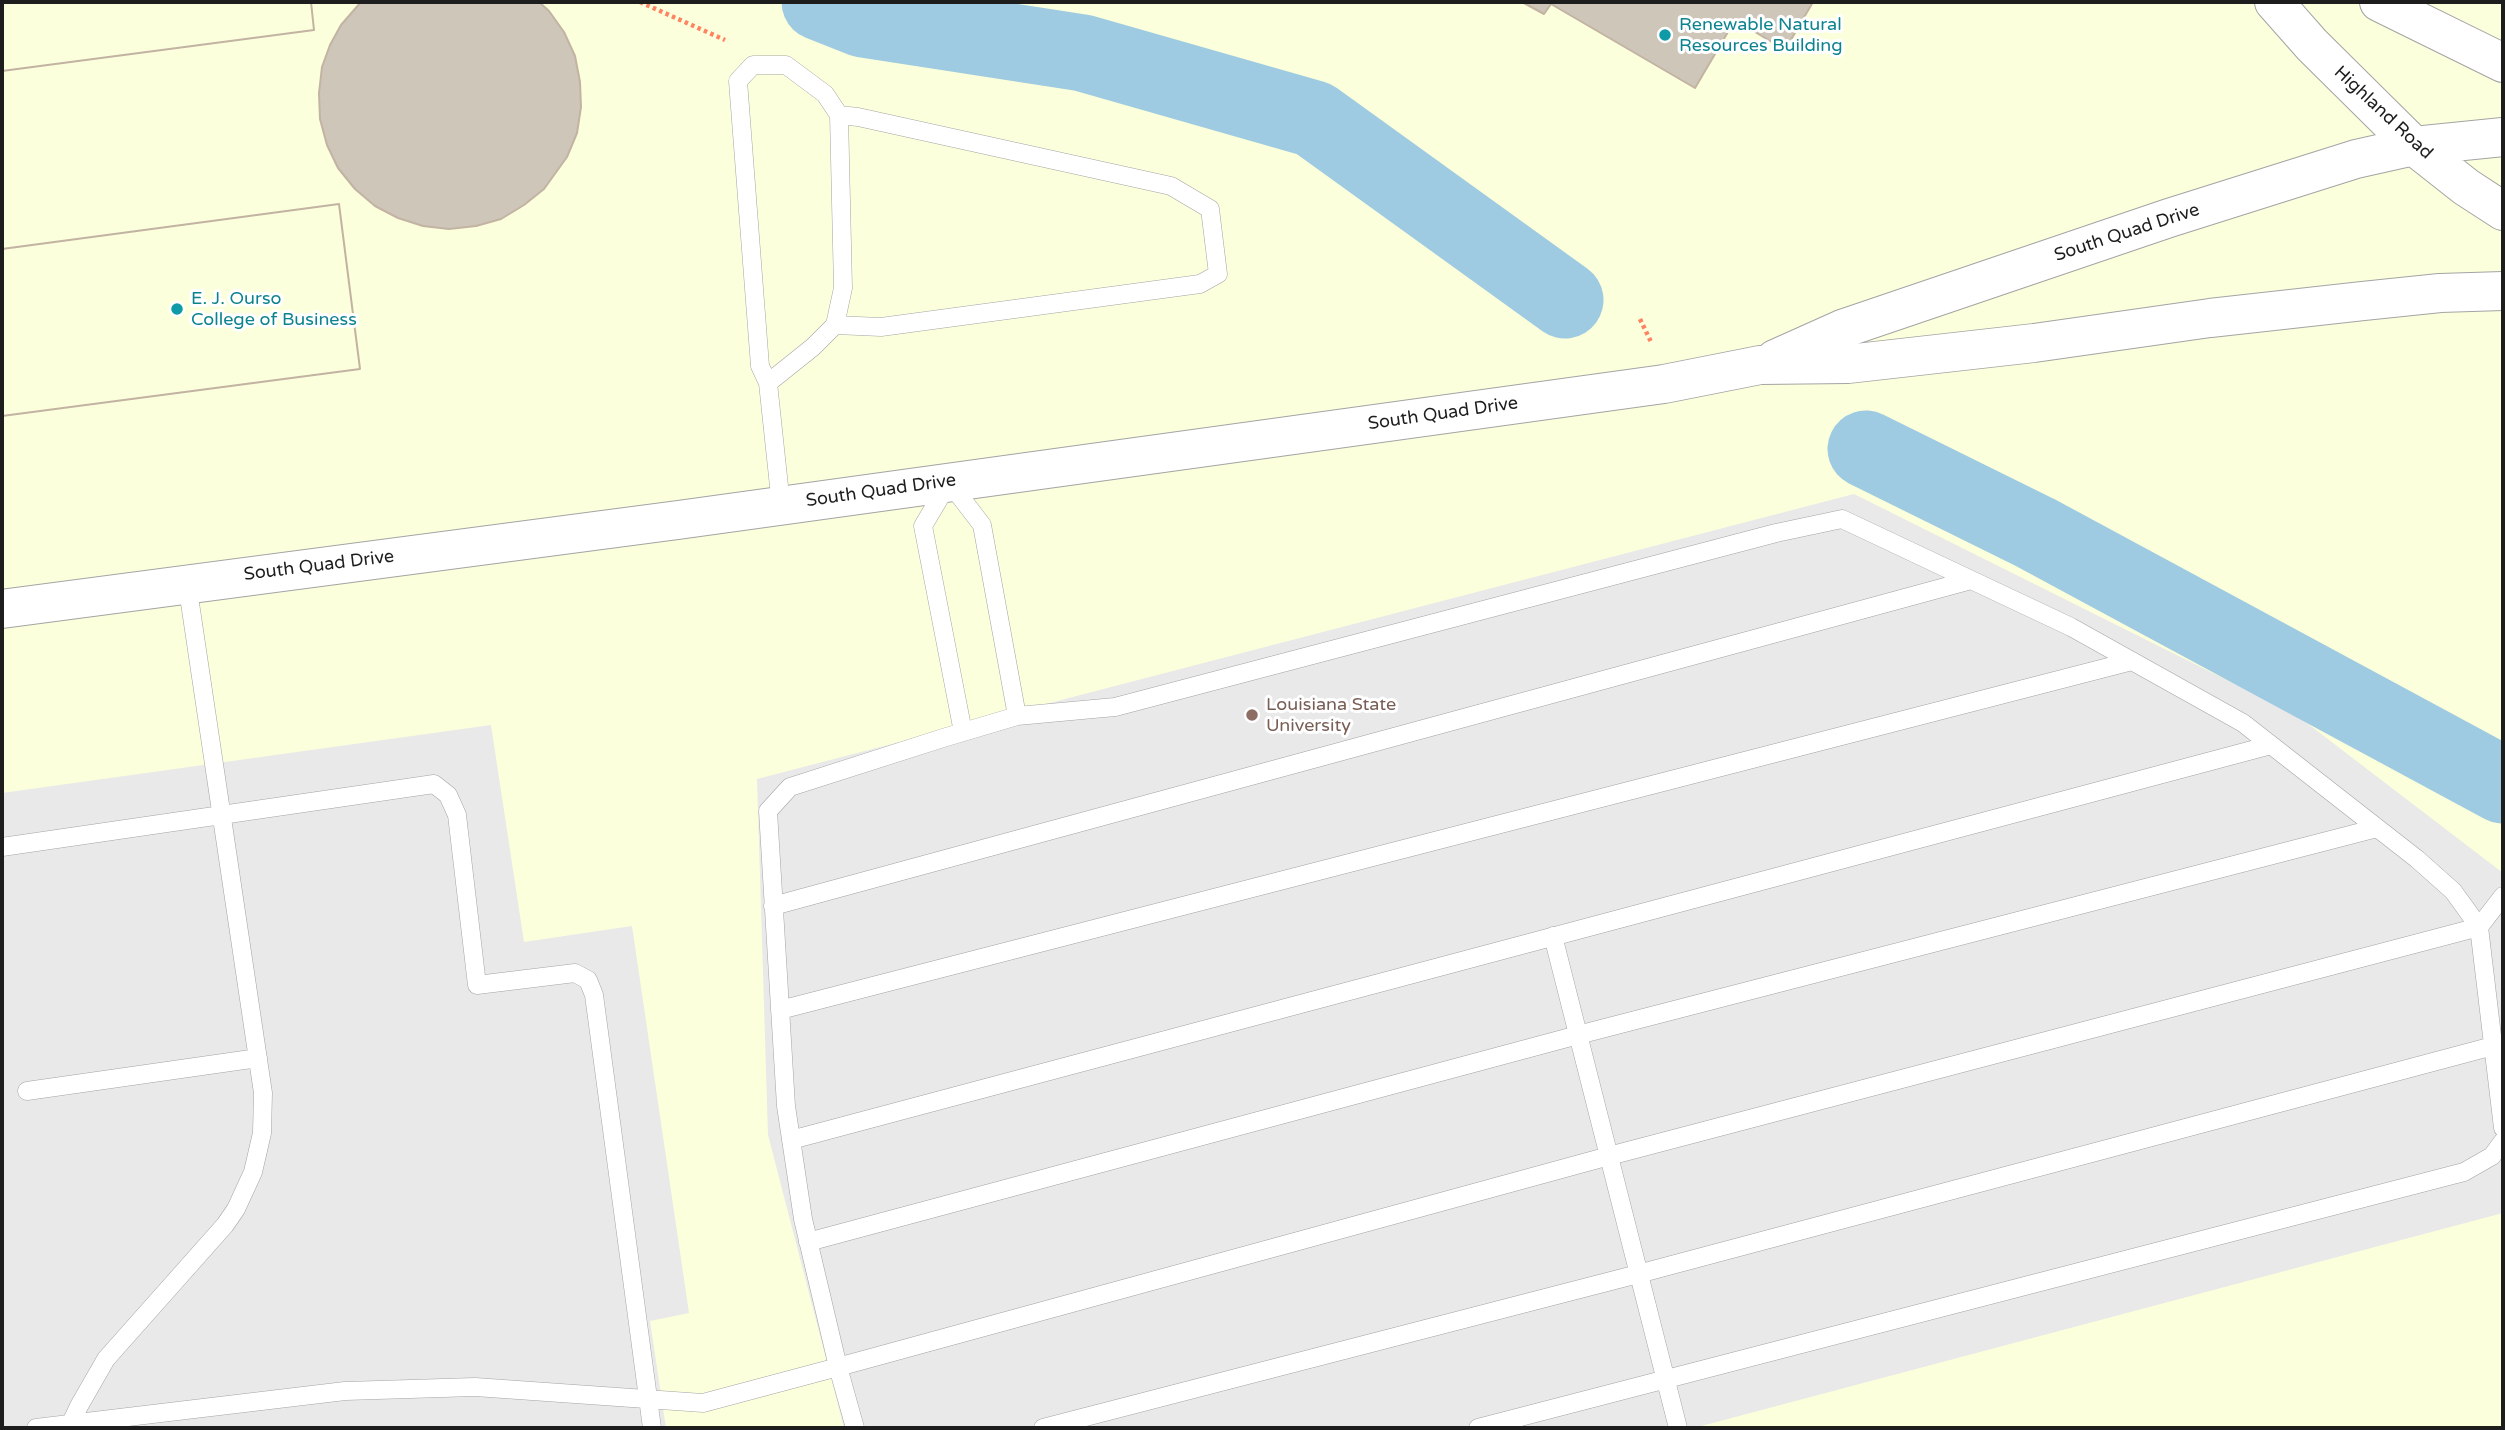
<!DOCTYPE html>
<style>
body{margin:0}
#map{position:relative;width:2505px;height:1430px;overflow:hidden;background:#efece2;font-family:"Varela Round",sans-serif}
canvas{display:block}
.frame{position:absolute;inset:0;border:4px solid #1d1d1d;pointer-events:none}
</style>
<div id="map">
<canvas width="2505" height="1430"></canvas>
<div class="frame"></div>
</div>
<script>
const c = document.querySelector('canvas').getContext('2d');
c.lineJoin = 'round';
function fillPath(path, color) { c.fillStyle = color; c.fill(path, 'evenodd'); }
const toPath = rows => new Path2D(rows.map(r => 'M' + r).join(''));
function trace(path, color, width, dash) { c.strokeStyle = color; c.lineWidth = width; c.lineCap = dash ? 'butt' : 'round'; c.setLineDash(dash || []); c.stroke(path); }
function label(font, color, halo, rows, align = 'center') {
  c.font = font + ' "Varela Round",sans-serif'; c.lineWidth = 6; c.setLineDash([]); c.textBaseline = 'middle'; c.strokeStyle = halo; c.fillStyle = color; for (const [text, x, y, turn = 0] of rows) {
    c.save(); c.translate(x, y); c.rotate((+turn || 0) * Math.PI / 180); c.textAlign = isNaN(turn) ? turn : align; if (halo) c.strokeText(text, 0, 0); c.fillText(text, 0, 0); c.restore();
  }
}
fillPath(toPath([
 [2,2,2503,2,2503,1428,2,1428]
]), '#fcffdb');
fillPath(toPath([
 [1854,494,2295,714,2503,873,2503,1213,1694,1428,844,1428,768,1135,757,779],
 [491,725,524,942,632,926,689,1313,650,1321,666,1428,2,1428,2,793]
]), '#e9e9e9');
trace(toPath([
 [820,2,863,19,1083,53,1314,119,1565,300],
 [1866,449,2036,533,2503,785]
]), '#9ecbe1', 77);
const building = toPath([
 [2,2,311,2,314,30,2,71,2,2],
 [2,2,311,2,314,30,2,71,2,2],
 [361,2,539,2,549,11,564,32,575,56,580,82,581,107,577,133,567,157,544,189,524,205,501,219,476,226,449,229,423,226,398,218,375,206,355,189,338,168,327,145,320,119,319,93,322,67,330,45,341,25,361,2],
 [1522,2,1813,2,1785,50,1735,20,1695,88,1551,4,1544,14,1522,2],
 [339,204,360,369,2,416,2,249,339,204],
 [339,204,360,369,2,416,2,249,339,204]
]);
fillPath(building, '#cfc6ba');
trace(building, '#c2b3a3', 2);
const service = toPath([
 [835,325,881,327,1200,284,1218,274,1210,209,1171,186,858,117,839,115],
 [768,383,813,347,835,325,843,288,839,115,825,94,786,65,753,65,738,81,760,366,768,383,781,505],
 [963,732,923,526,949,482,982,525,1017,716],
 [2,847,434,784,448,795,457,815,477,985,575,973,588,980,594,995,652,1428],
 [2503,896,2479,927,2503,1128],
 [773,906,1971,580],
 [1553,936,1678,1428],
 [780,1010,2132,661],
 [27,1091,258,1058],
 [791,1140,2271,745],
 [808,1242,1578,1035,2377,828],
 [36,1428,345,1391,475,1387,703,1403,838,1367,1609,1156,2479,927,2453,891,2417,859,2243,723,2071,627,1842,519,1776,533,1115,707,1017,716,943,738,790,787,768,811,786,1106,803,1219,838,1367,855,1428],
 [72,1428,71,1423,79,1406,106,1359,225,1225,236,1209,253,1172,262,1133,263,1093,187,583],
 [1043,1428,1638,1274,2493,1046],
 [1478,1428,2464,1172,2492,1156,2503,1141]
]);
const tertiary = toPath([
 [2274,2,2312,45,2414,146,2466,187,2503,211],
 [2379,2,2503,63],
 [1775,359,1842,329,2169,218,2356,159,2414,146,2503,137],
 [2,609,678,520,1664,384,1760,365,1848,364,2034,343,2210,318,2363,301,2440,293,2503,291]
]);
trace(service, '#a4a4a4', 19);
trace(tertiary, '#a4a4a4', 40);
trace(toPath([
 [640,2,725,40],
 [1640,319,1652,344]
]), '#ff8263', 4.5, [3.5, 3.5]);
trace(service, '#fff', 18);
trace(tertiary, '#fff', 38);
for (const [x, y, r, color] of [
 [1665,35,7,"#0f9aa8"],
 [177,309,7,"#0f9aa8"],
 [1252,715,7,"#8d6e63"]
]) { const dot = new Path2D(); dot.arc(x, y, r, 0, 2 * Math.PI); c.fillStyle = color; c.fill(dot); trace(dot, '#fff', 2.5); }
label('18px', '#0d838f', '#fff', [
 ["Renewable Natural",1679,25],
 ["Resources Building",1679,46],
 ["E. J. Ourso",191,299],
 ["College of Business",191,320]
], 'left');
label('18px', '#1d1d1d', '#fff', [
 ["Highland Road",2383,113,43],
 ["South Quad Drive",2127,233,-18],
 ["South Quad Drive",1443,414,-8],
 ["South Quad Drive",881,491,-8],
 ["South Quad Drive",319,566,-7]
]);
label('18px', '#785e54', '#fff', [
 ["Louisiana State",1266,705],
 ["University",1266,726]
], 'left');
</script>
